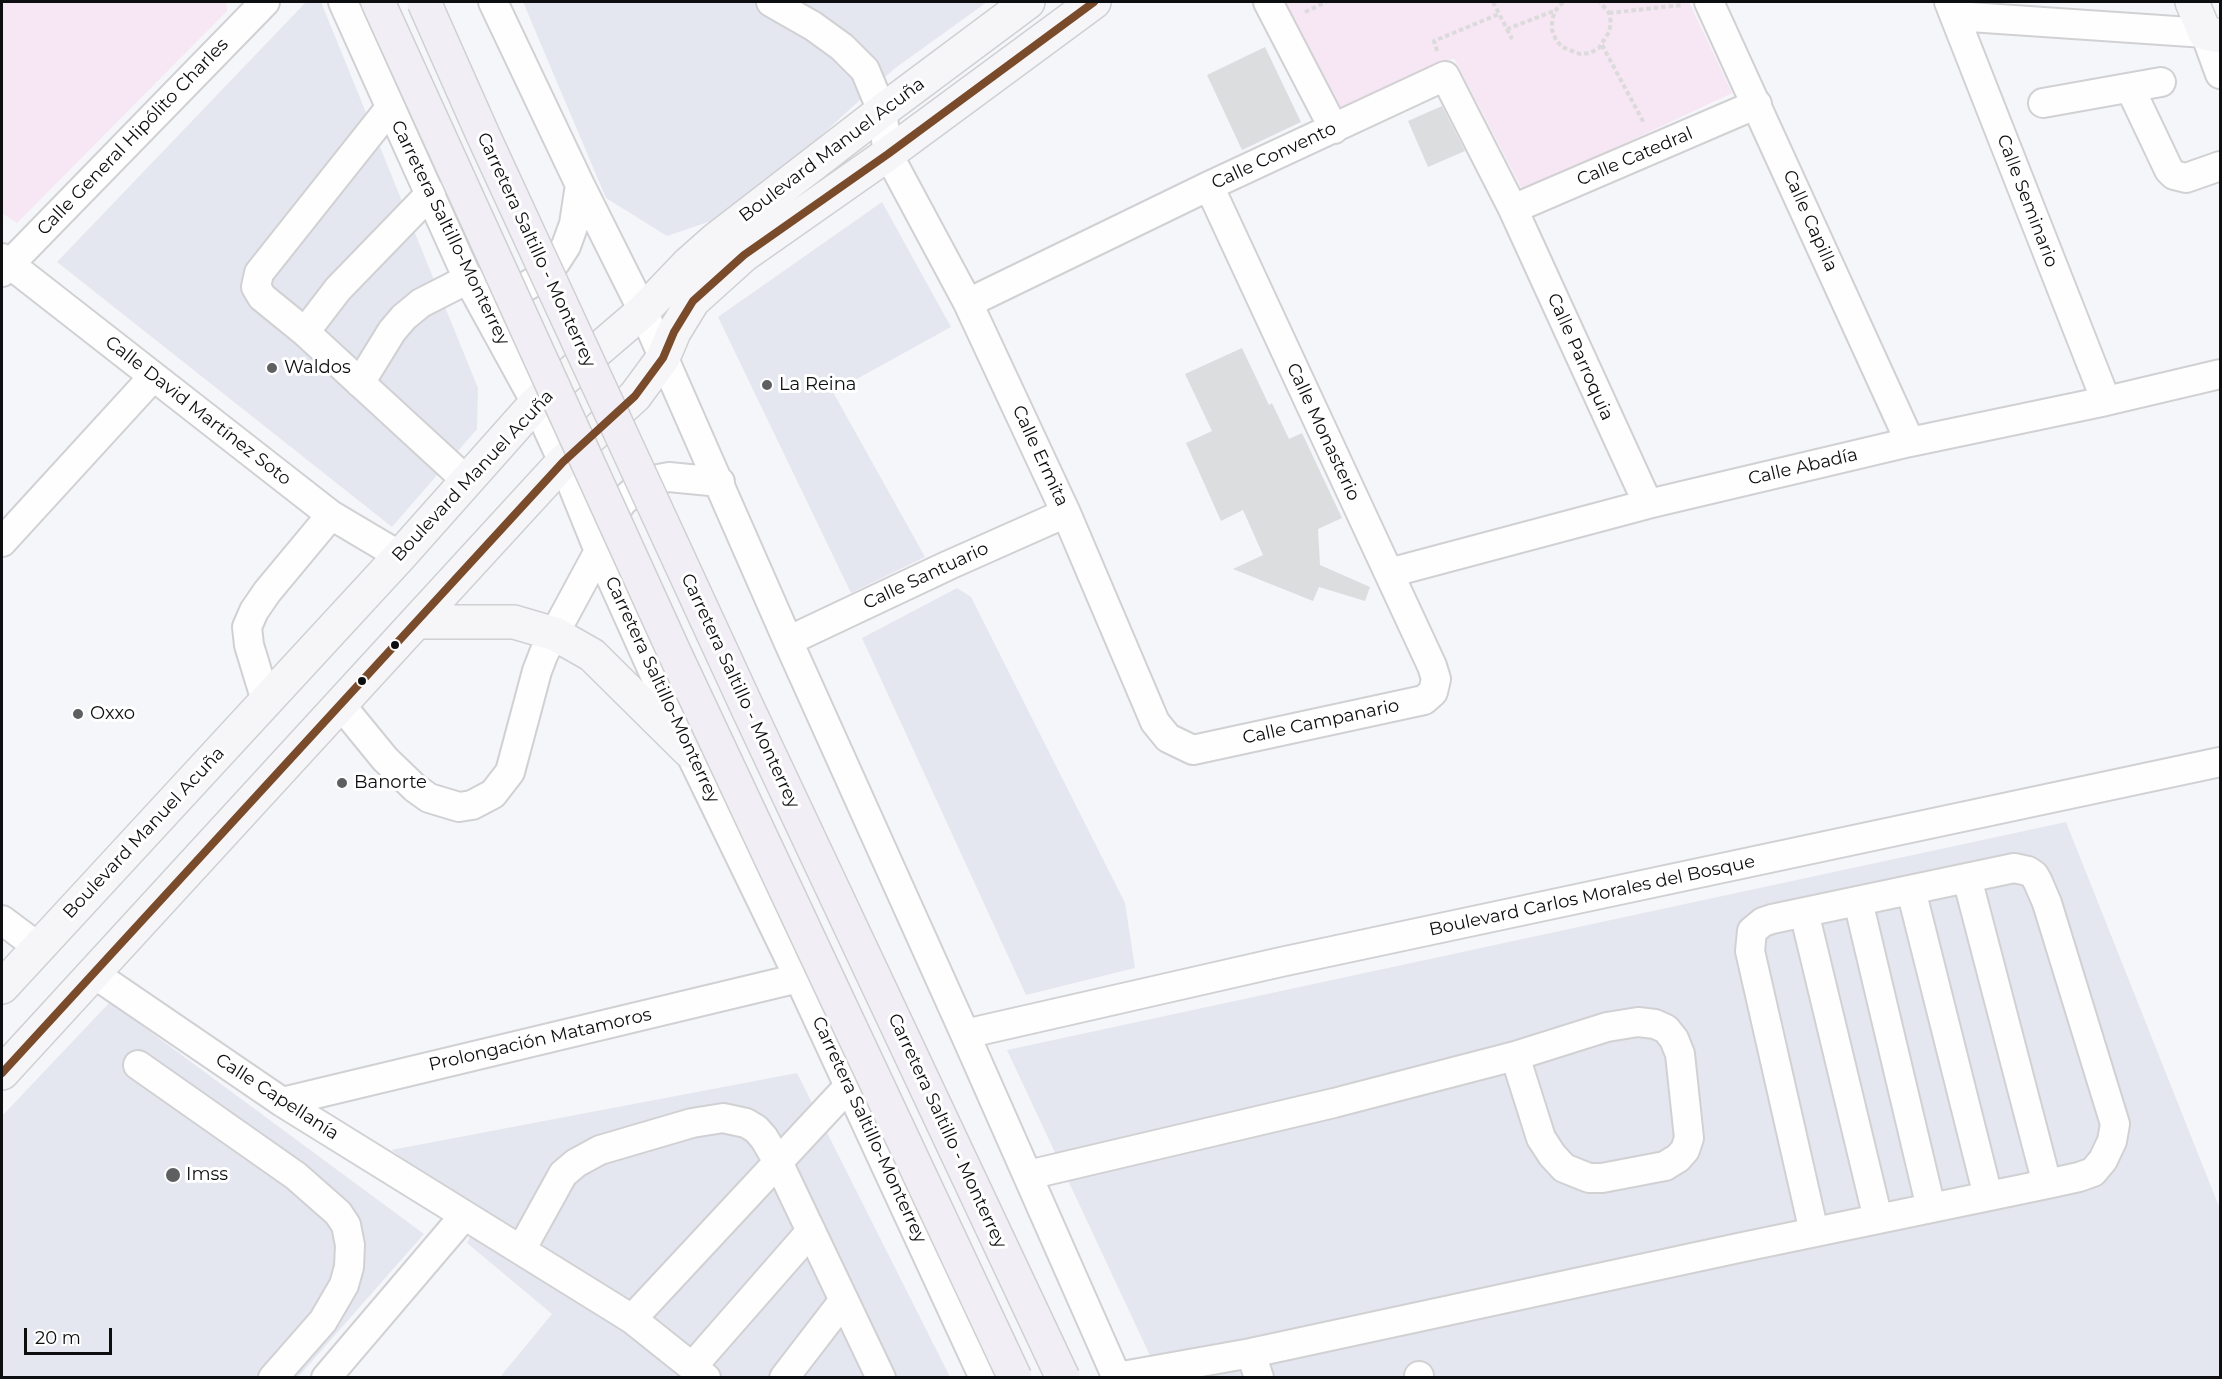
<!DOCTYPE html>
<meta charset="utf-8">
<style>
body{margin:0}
#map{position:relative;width:2222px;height:1379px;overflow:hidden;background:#f5f6fa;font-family:Montserrat,sans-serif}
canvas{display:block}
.frame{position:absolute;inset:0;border:3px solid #0d0e0f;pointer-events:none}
.scale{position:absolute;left:24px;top:1328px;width:88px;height:27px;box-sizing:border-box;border:3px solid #0d0e0f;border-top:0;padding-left:8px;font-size:18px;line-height:21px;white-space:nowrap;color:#0d0e0f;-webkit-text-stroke:4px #fff;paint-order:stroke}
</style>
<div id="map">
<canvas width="2222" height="1379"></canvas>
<div class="frame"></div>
<div class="scale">20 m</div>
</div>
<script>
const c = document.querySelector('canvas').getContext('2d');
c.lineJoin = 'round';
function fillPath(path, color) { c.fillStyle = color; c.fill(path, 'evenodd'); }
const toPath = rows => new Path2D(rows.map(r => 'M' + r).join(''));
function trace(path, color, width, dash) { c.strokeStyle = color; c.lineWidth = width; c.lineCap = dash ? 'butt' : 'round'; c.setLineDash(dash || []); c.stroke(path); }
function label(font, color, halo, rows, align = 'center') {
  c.font = font + ' Montserrat,sans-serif'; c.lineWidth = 6; c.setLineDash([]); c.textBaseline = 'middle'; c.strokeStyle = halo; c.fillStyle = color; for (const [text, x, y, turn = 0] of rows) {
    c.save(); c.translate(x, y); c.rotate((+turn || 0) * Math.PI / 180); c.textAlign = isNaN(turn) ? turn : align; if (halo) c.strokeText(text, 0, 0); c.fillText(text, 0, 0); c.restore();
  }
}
fillPath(toPath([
 [306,2,321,2,478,388,477,429,392,527,57,262],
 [523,2,987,2,894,69,737,212,667,236,606,198],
 [882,202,951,327,833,392,925,557,851,593,718,317],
 [957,588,971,597,1125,903,1135,968,1026,995,862,638],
 [2066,822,2220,1209,2220,1377,1160,1377,1007,1050],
 [110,1002,424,1234,298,1377,2,1377,2,1116],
 [797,1073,950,1377,500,1377,552,1314,467,1243,480,1216,391,1150]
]), '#e5e7f0');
fillPath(toPath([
 [2,2,226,2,227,11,17,223,2,213],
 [1282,2,1689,2,1732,93,1523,191,1454,58,1338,112]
]), '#f7e6f3');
fillPath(toPath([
 [1265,47,1301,122,1242,150,1207,75],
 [1442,106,1465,151,1428,167,1408,121],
 [1242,348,1269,405,1272,403,1289,439,1302,433,1342,518,1318,529,1320,565,1370,587,1365,601,1319,587,1313,601,1233,569,1263,555,1243,510,1221,521,1186,443,1212,431,1185,374]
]), '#dbdddf');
const minor = toPath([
 [343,2,468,279,536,403,563,462,599,551,689,751,799,978,984,1378],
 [493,2,580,185,643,311,788,641,965,1034,1117,1378],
 [771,2,813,26,842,47,865,70,882,111,888,154,968,303,1066,513,1155,722,1168,738,1193,750,1424,700,1433,692,1436,679,1432,666,1209,186],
 [1268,2,1334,129],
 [1709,2,1910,442],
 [1949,2,2106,401],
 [1955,16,2205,33,2220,74],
 [2130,88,2169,170,2174,175,2186,178,2220,166],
 [2043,103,2161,82],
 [390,108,259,273,256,287,262,297,305,332,467,481],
 [1513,209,1757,104],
 [2,258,331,515,400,556],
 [2,272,265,2],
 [968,303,1209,186,1445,76,1513,209,1648,504],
 [305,332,338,289,431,193],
 [360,383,392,331,404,317,421,303,468,279,497,288,523,288,539,279,555,263,566,246,574,224,580,185],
 [2,542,153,377],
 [1389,573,1648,504,1910,442,2106,401,2220,374],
 [788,641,949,565,1066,513],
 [266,701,249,645,247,627,254,611,267,592,331,515],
 [340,704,385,759,415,788,429,798,459,807,472,805,493,794,510,772,537,671,544,653,599,551,608,526,621,503,634,491,653,480,669,477,720,482],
 [1967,878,2047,1184],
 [1911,890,1988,1196],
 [1858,901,1931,1208],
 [1804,912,1878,1219],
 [2,920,38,947],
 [93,973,282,1102,632,1319,706,1378],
 [965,1034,1281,962,2220,762],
 [138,1065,296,1176,338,1213,346,1225,350,1245,349,1267,344,1285,323,1321,273,1378],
 [282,1102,799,978],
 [1028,1175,1334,1103,1515,1056,1607,1027,1638,1022,1655,1024,1666,1029,1674,1039,1680,1054,1689,1138,1685,1150,1678,1158,1665,1166,1602,1178,1589,1178,1564,1168,1552,1155,1541,1138,1515,1056],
 [521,1250,563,1174,576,1163,600,1150,692,1123,723,1118,746,1123,756,1129,764,1138,778,1162,881,1378],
 [632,1319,849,1086],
 [1251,1353,1259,1378],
 [692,1367,811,1231],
 [1419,1376,1419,1378],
 [1117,1377,1251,1353,1743,1247,2047,1184,2079,1177,2093,1172,2103,1160,2112,1141,2115,1124,2047,903,2038,882,2034,875,2028,871,2014,868,1772,919,1763,922,1752,931,1750,951,1814,1232],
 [326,1378,464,1216],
 [784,1378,844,1300]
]);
const major = toPath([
 [2192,2,2205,33,2220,36],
 [417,622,514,622,555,634,592,655,689,751],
 [2,987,400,556,536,403,643,311,689,263,715,240,882,111,1028,2],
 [2,1073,563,462,635,396,663,358,674,332,693,301,744,255,888,154,1094,2]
]);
trace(minor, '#d1d1d4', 32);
trace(major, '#cfd0d2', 36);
trace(toPath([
 [1493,2,1507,29,1554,11],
 [1563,2,1555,11,1552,20,1552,30,1556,40,1562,47,1580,54,1590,53,1599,48,1609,32,1611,23,1609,13,1600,2],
 [1305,12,1326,2],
 [1609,13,1682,5],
 [1507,29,1512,39],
 [1602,45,1644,123],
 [1437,51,1434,41,1499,14]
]), '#dbdbdb', 4, [4.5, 3]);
trace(minor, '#fefefe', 28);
trace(major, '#f6f5f8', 33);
const highwayBridge = toPath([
 [378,2,675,654,1015,1378],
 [424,2,483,135,748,709,1063,1378]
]);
trace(highwayBridge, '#cfd0d2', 36, []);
trace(highwayBridge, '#f2eef5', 33);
trace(toPath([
 [2,1073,563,462,635,396,663,358,674,332,693,301,744,255,888,154,1094,2]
]), '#7a4b2a', 8);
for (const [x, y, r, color] of [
 [272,368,6,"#5e5f61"],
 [767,385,6,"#5e5f61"],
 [395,645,5,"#0d0e0f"],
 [362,681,5,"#0d0e0f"],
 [78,714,6,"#5e5f61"],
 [342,783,6,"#5e5f61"],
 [173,1175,8,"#5e5f61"]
]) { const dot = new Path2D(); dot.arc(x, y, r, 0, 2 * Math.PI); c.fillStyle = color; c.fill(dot); trace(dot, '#fff', 2); }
label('18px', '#0d0e0f', '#fff', [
 ["Calle General Hipólito Charles",133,137,-46],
 ["Boulevard Manuel Acuña",832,150,-37],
 ["Calle Convento",1274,156,-25],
 ["Calle Catedral",1635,157,-23],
 ["Calle Seminario",2027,201,69],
 ["Calle Capilla",1810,221,66],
 ["Carretera Saltillo-Monterrey",450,233,64],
 ["Carretera Saltillo - Monterrey",536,250,65],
 ["Calle Parroquia",1580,357,66],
 ["Calle David Martínez Soto",198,411,38],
 ["Calle Monasterio",1323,432,65],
 ["Calle Ermita",1040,456,65],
 ["Calle Abadía",1803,467,-13],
 ["Boulevard Manuel Acuña",473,476,-47],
 ["Calle Santuario",926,576,-25],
 ["Carretera Saltillo-Monterrey",662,690,65],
 ["Carretera Saltillo - Monterrey",740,691,65],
 ["Calle Campanario",1321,722,-12],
 ["Boulevard Manuel Acuña",144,833,-47],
 ["Boulevard Carlos Morales del Bosque",1592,896,-12],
 ["Prolongación Matamoros",540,1040,-13],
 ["Calle Capellanía",277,1097,33],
 ["Carretera Saltillo-Monterrey",869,1130,65],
 ["Carretera Saltillo - Monterrey",947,1131,65]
]);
label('18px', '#0d0e0f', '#fff', [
 ["Waldos",284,368],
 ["La Reina",779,385],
 ["Oxxo",90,714],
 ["Banorte",354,783],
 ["Imss",186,1175]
], 'left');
</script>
